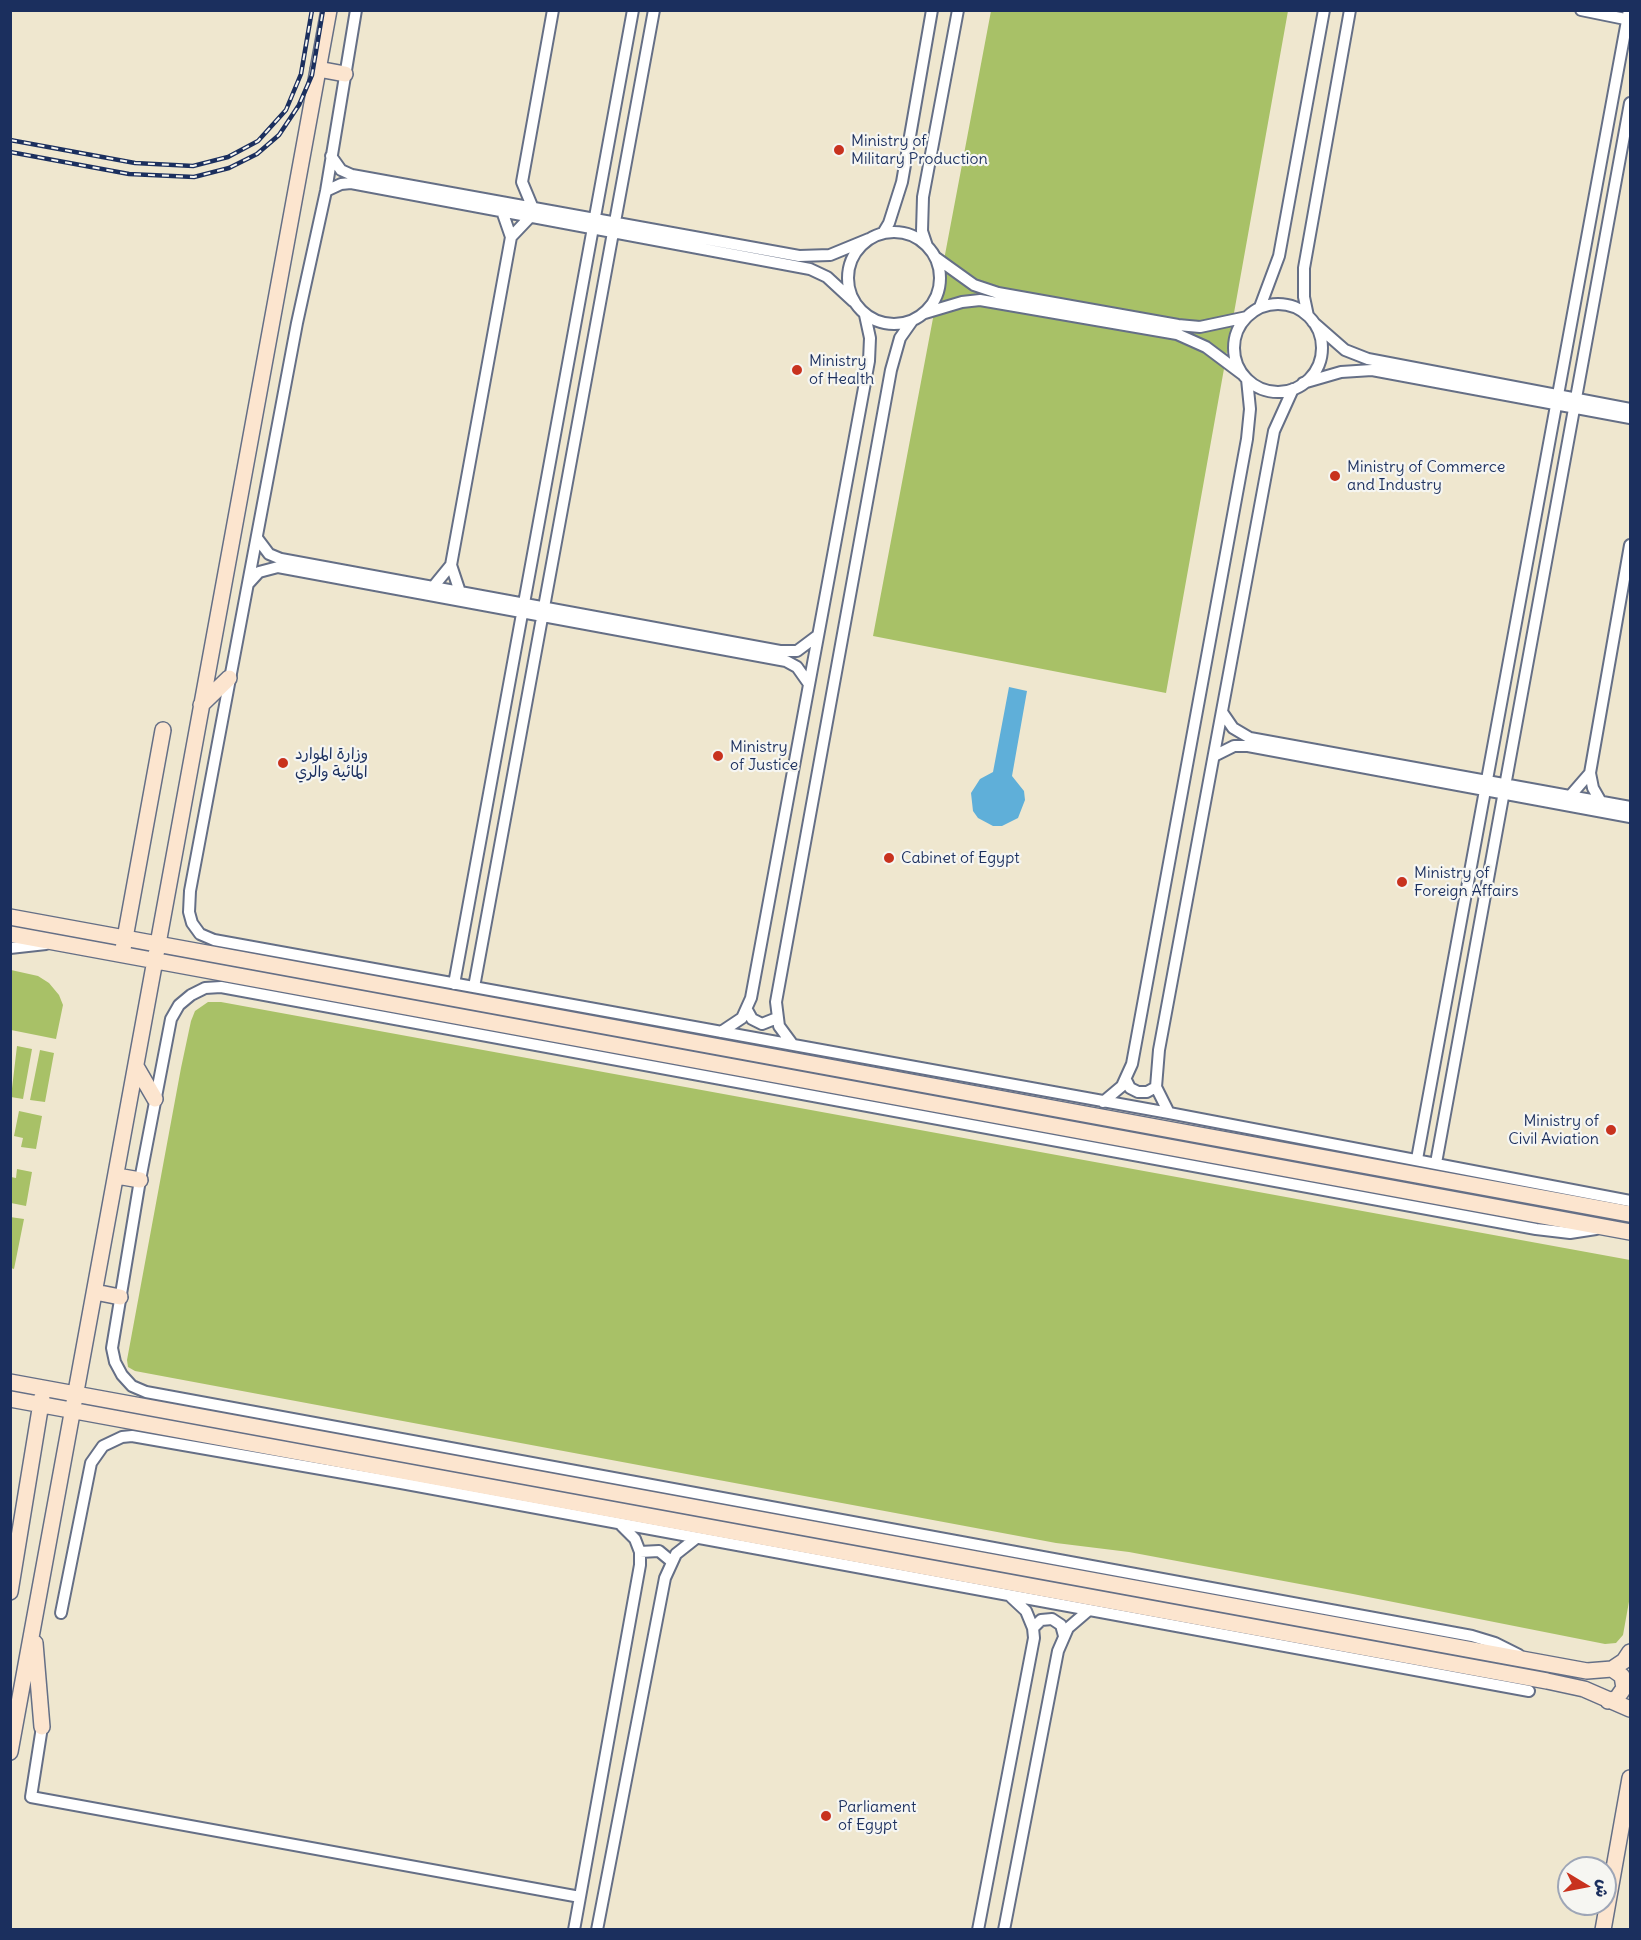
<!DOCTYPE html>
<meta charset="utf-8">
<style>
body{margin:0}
#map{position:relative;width:1641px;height:1940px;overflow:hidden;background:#efe7cf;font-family:Delius,"Playpen Sans Arabic",sans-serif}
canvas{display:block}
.frame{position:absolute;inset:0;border:12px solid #1b2f5e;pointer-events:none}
.north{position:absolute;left:1557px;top:1856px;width:60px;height:60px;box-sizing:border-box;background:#f6f6f2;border:2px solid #9ea6b7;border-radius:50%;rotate:100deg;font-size:16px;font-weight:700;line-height:24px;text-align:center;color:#1b2f5e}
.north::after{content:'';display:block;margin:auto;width:21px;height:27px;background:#c8321e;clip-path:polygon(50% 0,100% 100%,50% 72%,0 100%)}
</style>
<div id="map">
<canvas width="1641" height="1940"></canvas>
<div class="frame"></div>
<div class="north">ش</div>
</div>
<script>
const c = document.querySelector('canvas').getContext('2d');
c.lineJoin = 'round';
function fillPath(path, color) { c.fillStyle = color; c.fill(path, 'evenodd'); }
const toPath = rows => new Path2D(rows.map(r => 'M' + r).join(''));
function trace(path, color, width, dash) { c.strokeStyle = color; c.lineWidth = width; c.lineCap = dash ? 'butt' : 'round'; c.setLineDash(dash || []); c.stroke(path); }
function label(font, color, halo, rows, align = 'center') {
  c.font = font + ' Delius,"Playpen Sans Arabic",sans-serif'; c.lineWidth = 4.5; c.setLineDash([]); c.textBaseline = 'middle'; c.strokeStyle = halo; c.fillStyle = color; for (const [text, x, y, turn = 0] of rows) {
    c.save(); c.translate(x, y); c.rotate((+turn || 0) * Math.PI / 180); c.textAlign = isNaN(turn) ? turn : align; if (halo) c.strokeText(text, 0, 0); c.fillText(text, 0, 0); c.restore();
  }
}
fillPath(toPath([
 [991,11,1288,11,1166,693,873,636],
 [11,970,38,976,49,983,59,995,63,1005,56,1039,11,1030],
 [208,1002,221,1002,1630,1260,1630,1596,1623,1635,1616,1643,1605,1644,1353,1594,1129,1552,1056,1543,135,1371,128,1367,127,1360,181,1068,191,1021,195,1011],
 [17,1046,32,1049,23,1099,11,1097],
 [40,1050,54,1053,45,1102,30,1100],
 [19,1111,42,1116,36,1149,21,1147,23,1138,14,1136],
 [17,1169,32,1172,26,1206,11,1203,11,1177,16,1178],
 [10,1217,24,1219,14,1269,11,1268]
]), '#a8c167');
fillPath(toPath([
 [1009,687,1027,691,1012,776,1024,791,1025,800,1018,818,1002,826,993,826,978,818,973,811,971,793,980,779,993,772]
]), '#5fafd9');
const street = toPath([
 [356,10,326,191,297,323,190,891,189,912,192,923,200,934,214,940,1169,1113,1630,1201],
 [1581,10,1630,20],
 [331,156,341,170,352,175,799,256,830,255,869,239],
 [326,191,341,184,351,183,810,269,827,277,853,301],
 [532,206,522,182,553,10],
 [502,211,511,237],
 '848 278a46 46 0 1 1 92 0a46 46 0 1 1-92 0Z',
 [883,233,889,223,902,182,932,10],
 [927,246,922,231,923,197,958,10],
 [935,257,974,285,998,293,1178,325,1200,327,1247,317],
 '1234 348a44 44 0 1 1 88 0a44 44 0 1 1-88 0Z',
 [1260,307,1279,256,1324,10],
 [925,313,962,302,980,300,1177,334,1206,347,1242,374],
 [1308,316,1304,297,1304,268,1350,10],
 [1313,322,1345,350,1368,359,1630,409],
 [1303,383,1341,372,1372,370,1630,418],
 [257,538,269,554,281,559,780,651,797,651,817,636],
 [451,565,460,592],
 [249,583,259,572,278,567,786,661,797,667,809,684],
 [433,587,451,565,511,237,531,216],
 [1222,712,1233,728,1250,738,1630,807],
 [1214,756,1234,746,1248,746,1630,817],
 [1570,796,1590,773],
 [1601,802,1593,788,1590,773,1630,545],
 [10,948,46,944],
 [454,984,633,10],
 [474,987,654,10],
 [747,1010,752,1019,762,1024,777,1018],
 [721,1032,742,1018,751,998,869,361,870,338,865,315],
 [793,1045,779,1026,776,1002,891,370,900,338,912,321],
 [1126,1080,1130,1088,1138,1092,1147,1092,1156,1087],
 [1103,1102,1122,1086,1132,1064,1247,439,1250,409,1247,379],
 [1169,1113,1156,1087,1159,1050,1274,431,1293,389],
 [1417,1159,1629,10],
 [1436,1163,1630,103],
 [640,1552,659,1551,671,1561],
 [61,1613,91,1463,103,1446,122,1437,132,1436,401,1483,1529,1691],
 [1033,1628,1041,1620,1052,1619,1061,1625,1064,1636],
 [1519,1655,1495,1643,1472,1636,146,1392,132,1386,122,1375,115,1362,112,1348,140,1180,171,1019,179,1005,191,995,205,988,221,987,1536,1229,1570,1233,1596,1229],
 [42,1727,31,1797,580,1897],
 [574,1930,640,1565,640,1552,635,1539,621,1525],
 [597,1930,665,1578,676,1554,695,1539],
 [978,1930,1034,1638,1033,1628,1026,1611,1011,1597],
 [1004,1930,1058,1651,1068,1628,1089,1610]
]);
const secondary = toPath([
 [318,69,345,74],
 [201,705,229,678],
 [10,917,1630,1214],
 [10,934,1630,1232],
 [123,949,163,730],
 [137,1068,155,1099],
 [117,1176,140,1180],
 [95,1292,120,1297],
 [10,1382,1587,1671,1612,1669,1624,1661,1630,1652],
 [10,1399,1547,1681,1584,1689,1630,1709],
 [10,1592,42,1397],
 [35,1643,42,1727],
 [1608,1701,1617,1698,1624,1688,1622,1676,1612,1669],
 [10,1752,329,10],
 [1603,1930,1630,1778]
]);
trace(street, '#656f86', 14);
trace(secondary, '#656f86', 18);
trace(street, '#fff', 10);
trace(secondary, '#fce5cf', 15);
const rail = toPath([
 [10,140,135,163,193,166,228,157,258,141,286,110,301,74,312,10],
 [10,152,129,174,194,177,229,168,257,154,279,135,299,105,312,75,323,10]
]);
trace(rail, '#1b2f5e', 4.5);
trace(rail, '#f6f6f2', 2, [7]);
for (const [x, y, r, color] of [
 [839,150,6,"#c8321e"],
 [797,370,6,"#c8321e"],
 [1335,476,6,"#c8321e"],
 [718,756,6,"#c8321e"],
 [283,763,6,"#c8321e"],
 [889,858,6,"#c8321e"],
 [1402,882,6,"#c8321e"],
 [1611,1130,6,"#c8321e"],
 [826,1816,6,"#c8321e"]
]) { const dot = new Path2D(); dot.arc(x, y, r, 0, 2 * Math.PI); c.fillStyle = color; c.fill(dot); trace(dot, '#f6f6f2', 2); }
label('16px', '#1b2f5e', '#f6f6f2', [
 ["Ministry of",851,141],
 ["Military Production",851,159],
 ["Ministry",809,361],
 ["of Health",809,379],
 ["Ministry of Commerce",1347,467],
 ["and Industry",1347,485],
 ["Ministry",730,747],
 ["of Justice",730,765],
 ["وزارة الموارد",295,754],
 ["المائية والري",295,772],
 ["Cabinet of Egypt",901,858],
 ["Ministry of",1414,873],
 ["Foreign Affairs",1414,891],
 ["Ministry of",1599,1121,"right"],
 ["Civil Aviation",1599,1139,"right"],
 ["Parliament",838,1807],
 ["of Egypt",838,1825]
], 'left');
</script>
